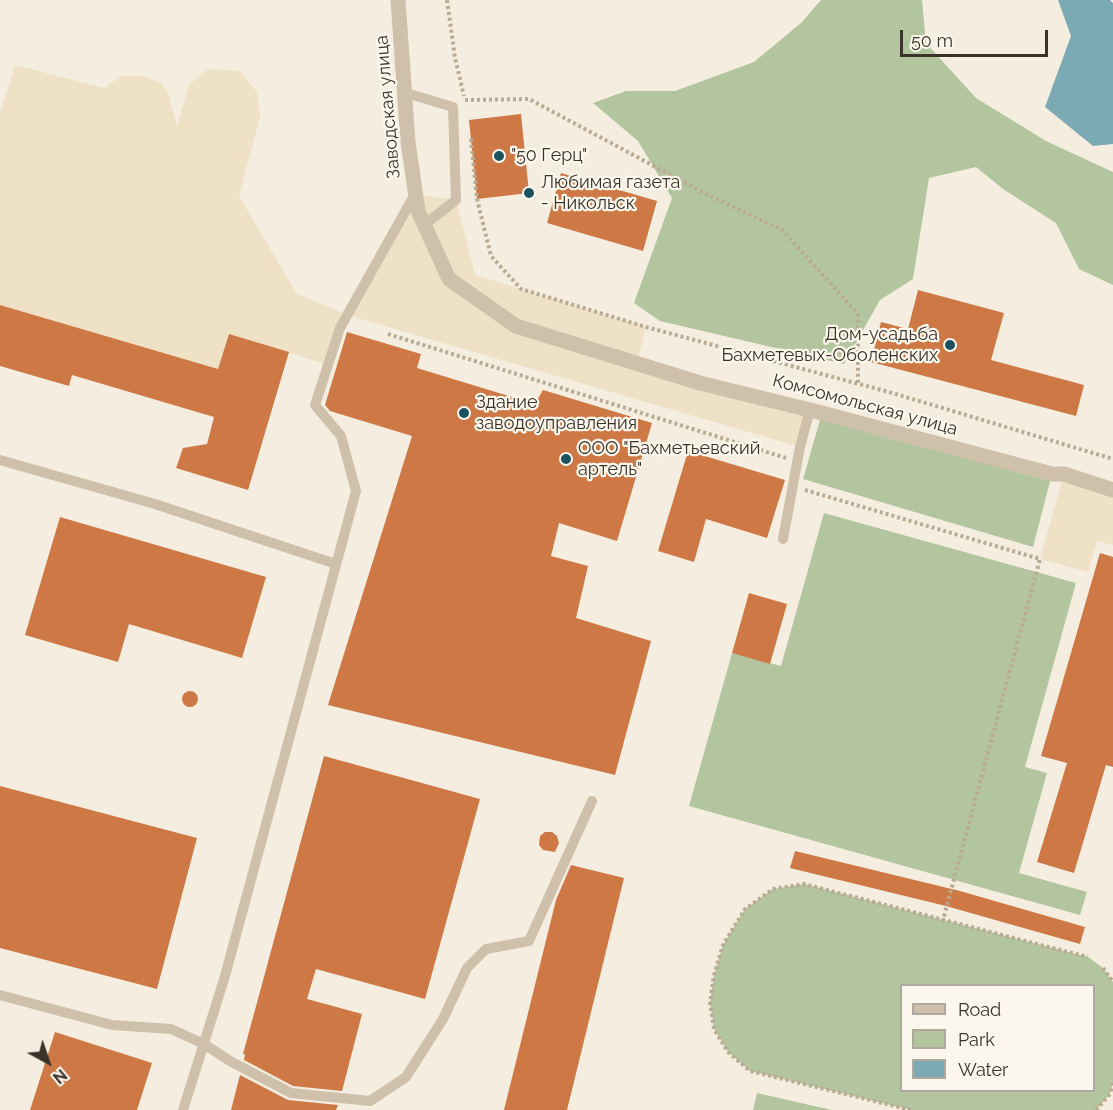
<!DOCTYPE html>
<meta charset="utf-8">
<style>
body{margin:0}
#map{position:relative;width:1113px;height:1110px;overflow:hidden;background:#f5eee0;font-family:Raleway,sans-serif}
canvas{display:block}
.legend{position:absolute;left:900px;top:984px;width:195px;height:108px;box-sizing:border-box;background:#fbf7ed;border:2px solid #aea89f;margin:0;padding:8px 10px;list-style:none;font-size:18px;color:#3b322a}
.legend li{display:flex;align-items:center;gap:12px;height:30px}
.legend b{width:30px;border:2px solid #aea89f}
.north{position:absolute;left:18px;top:1032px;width:60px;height:60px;-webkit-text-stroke:4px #fbf7ed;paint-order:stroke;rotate:140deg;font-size:16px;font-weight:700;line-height:24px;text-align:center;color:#3b322a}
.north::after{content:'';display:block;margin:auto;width:21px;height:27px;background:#3b322a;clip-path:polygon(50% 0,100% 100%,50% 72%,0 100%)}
.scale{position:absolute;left:900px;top:30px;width:148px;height:27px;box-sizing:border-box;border:3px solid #3b322a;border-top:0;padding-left:8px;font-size:18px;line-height:21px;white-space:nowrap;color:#3b322a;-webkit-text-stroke:4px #fbf7ed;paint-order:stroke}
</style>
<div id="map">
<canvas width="1113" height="1110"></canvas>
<ul class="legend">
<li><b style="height:8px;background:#cec0aa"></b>Road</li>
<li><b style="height:16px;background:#b3c59e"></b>Park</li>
<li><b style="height:16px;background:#7caab4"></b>Water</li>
</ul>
<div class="north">N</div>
<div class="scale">50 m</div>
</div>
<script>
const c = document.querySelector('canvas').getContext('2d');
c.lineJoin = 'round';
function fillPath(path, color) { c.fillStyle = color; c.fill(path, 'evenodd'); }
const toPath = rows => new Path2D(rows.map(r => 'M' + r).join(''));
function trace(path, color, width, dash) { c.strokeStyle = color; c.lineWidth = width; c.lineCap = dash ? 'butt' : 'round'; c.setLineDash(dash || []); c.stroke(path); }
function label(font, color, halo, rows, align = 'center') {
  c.font = font + ' Raleway,sans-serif'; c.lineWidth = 4.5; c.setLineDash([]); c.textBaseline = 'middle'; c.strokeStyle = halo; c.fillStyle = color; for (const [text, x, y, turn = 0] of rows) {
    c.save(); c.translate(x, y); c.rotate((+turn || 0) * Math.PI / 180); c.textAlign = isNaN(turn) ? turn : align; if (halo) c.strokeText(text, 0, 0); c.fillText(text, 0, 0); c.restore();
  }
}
fillPath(toPath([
 [821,0,922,0,926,43,976,98,1046,141,1113,172,1113,285,1079,269,1056,223,1003,189,976,167,929,178,913,279,880,300,844,364,660,321,634,303,672,198,638,141,593,103,626,91,675,91,754,62,801,23],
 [822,413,1052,474,1033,547,803,479],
 [824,513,1076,583,1025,767,1047,773,1019,873,1087,892,1080,915,689,806,732,653,781,666],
 [804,884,1088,957,1103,968,1113,982,1113,1082,1110,1094,1096,1110,911,1110,750,1071,728,1052,714,1029,710,1003,714,975,723,945,745,909,773,889],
 [902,986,1094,986,1094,1090,902,1090],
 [757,1093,832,1110,753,1110]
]), '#b3c59e');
fillPath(toPath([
 [15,65,104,88,121,76,143,76,160,83,168,92,177,126,189,85,208,69,240,71,257,92,260,117,239,196,297,294,347,315,415,194,456,200,475,275,646,327,637,363,810,410,800,447,347,315,328,365,229,334,218,369,0,305,0,114],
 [1064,474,1113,488,1113,545,1097,541,1088,572,1040,559]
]), '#eee1c6');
fillPath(toPath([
 [1058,0,1110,0,1113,3,1113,144,1093,146,1045,107,1071,36]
]), '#7caab4');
fillPath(toPath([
 [521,114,529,193,477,199,469,120],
 [561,173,657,201,643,251,547,223],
 [918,290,1004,313,991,360,1084,385,1076,416,871,362,881,322,908,329],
 [0,305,218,369,229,334,289,352,248,490,176,468,183,448,207,444,214,417,72,375,69,386,0,366],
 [347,332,421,354,417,368,535,404,543,390,652,423,617,541,559,523,551,556,588,566,576,618,651,641,615,775,328,705,412,436,330,411,325,405],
 [688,451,785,480,767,538,706,519,694,562,658,551],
 [60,517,266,577,242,658,129,624,118,662,25,635],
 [1100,553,1113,557,1113,767,1106,765,1074,873,1037,862,1067,763,1041,756],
 [749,593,787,604,770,664,732,653],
 '182 699a8 8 0 1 1 16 0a8 8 0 1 1-16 0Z',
 [324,756,480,799,425,999,316,969,307,999,362,1014,342,1091,293,1086,244,1060,245,1054,243,1054],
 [0,786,197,838,157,989,0,948],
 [545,832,552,832,557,836,559,843,555,852,543,850,539,845,540,836],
 [795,851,960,891,1085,927,1080,944,946,906,790,868],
 [571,865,624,878,567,1110,504,1110,556,900],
 [55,1032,152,1063,137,1110,30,1110],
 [240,1075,288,1100,338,1105,336,1110,231,1110]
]), '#ce7945');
trace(toPath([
 [447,0,455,58,464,96],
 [465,100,529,99,706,194,782,230,858,314,858,384],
 [471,139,477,199,491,256,521,289,646,327,889,392,1113,459],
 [388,334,786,458],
 [805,490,1040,559,943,920],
 [1103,968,1113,982],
 [911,1110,750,1071,728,1052,714,1029,710,1003,714,975,723,945,745,909,773,889,804,884,1088,957],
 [1096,1110,1110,1094,1113,1082]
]), '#baaa94', 4, [3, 3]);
trace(toPath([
 [406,93,453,107,456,200,424,225],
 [0,460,155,504,336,564],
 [783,539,800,447,810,410],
 [0,995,112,1025,171,1029,204,1044,230,1061,291,1093,370,1101,406,1077,443,1019,467,968,486,949,529,941,592,801],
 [183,1110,225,976,356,491,341,436,315,405,340,328,415,194]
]), '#cec0aa', 10);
trace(toPath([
 [398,0,408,142,418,211,449,279,516,326,700,383,822,413,1052,474,1064,474,1113,490]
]), '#cec0aa', 15);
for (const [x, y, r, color] of [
 [499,156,6,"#1c5260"],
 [529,193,6,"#1c5260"],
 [950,345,6,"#1c5260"],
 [464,413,6,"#1c5260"],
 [566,459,6,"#1c5260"]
]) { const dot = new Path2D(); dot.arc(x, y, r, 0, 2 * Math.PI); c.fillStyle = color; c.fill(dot); trace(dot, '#fbf7ed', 2); }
label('18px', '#3b322a', '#fbf7ed', [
 ["Заводская улица",388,107,-95],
 ["Комсомольская улица",865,405,15]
]);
label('18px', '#3b322a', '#fbf7ed', [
 ["\"50 Герц\"",511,156],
 ["Любимая газета",541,183],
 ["- Никольск",541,204],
 ["Дом-усадьба",938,335,"right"],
 ["Бахметевых-Оболенских",938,356,"right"],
 ["Здание",476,403],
 ["заводоуправления",476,424],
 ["ООО \"Бахметьевский",578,449],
 ["артель\"",578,470]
], 'left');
</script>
